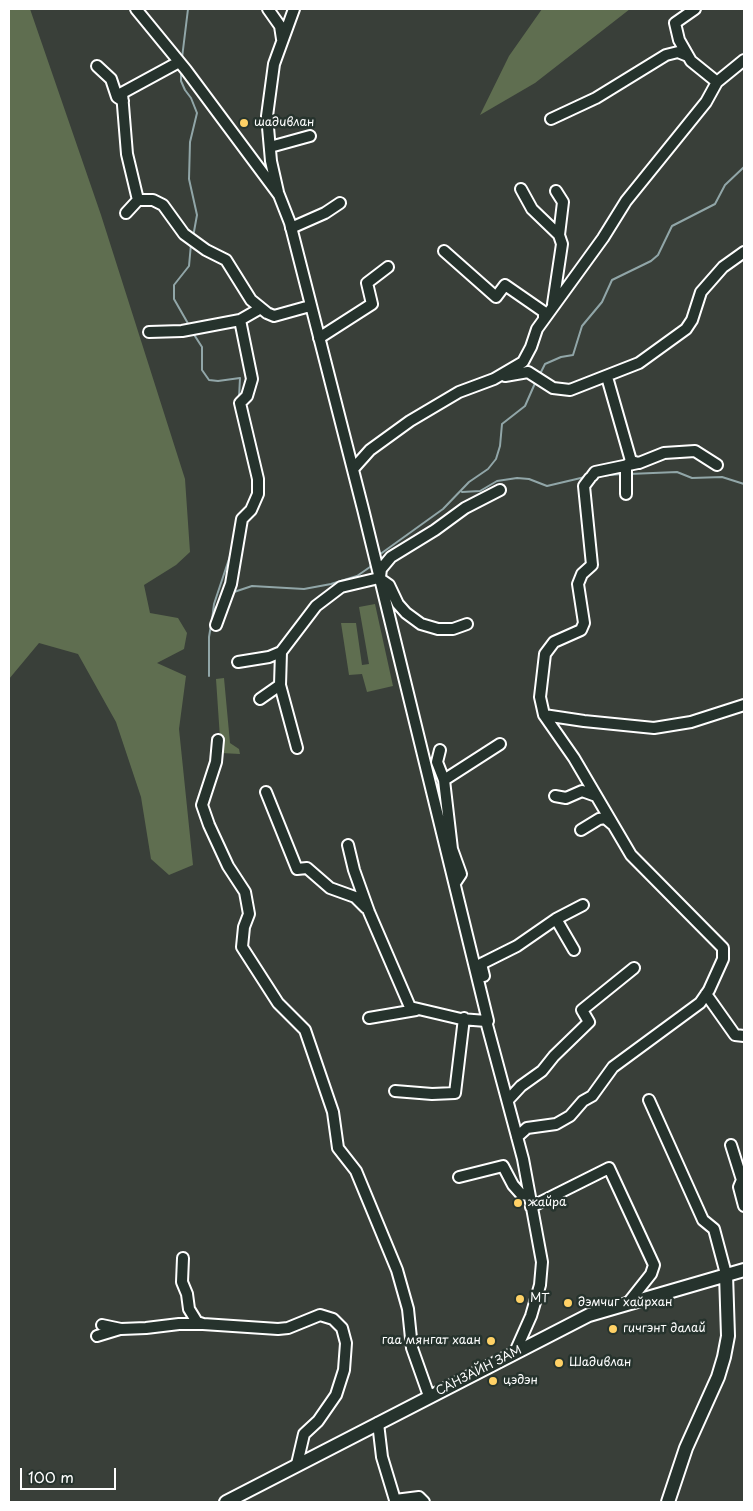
<!DOCTYPE html>
<meta charset="utf-8">
<style>
body{margin:0}
#map{position:relative;width:753px;height:1511px;overflow:hidden;background:#393f39;font-family:"Playpen Sans",sans-serif}
canvas{display:block}
.frame{position:absolute;inset:0;border:10px solid #fff;pointer-events:none}
.scale{position:absolute;left:20px;top:1468px;width:96px;height:22px;box-sizing:border-box;border:2px solid #fff;border-top:0;padding-left:6px;font-size:15px;line-height:18px;white-space:nowrap;color:#fff;-webkit-text-stroke:4px #26332d;paint-order:stroke}
</style>
<div id="map">
<canvas width="753" height="1511"></canvas>
<div class="frame"></div>
<div class="scale">100 m</div>
</div>
<script>
const c = document.querySelector('canvas').getContext('2d');
c.lineJoin = 'round';
function fillPath(path, color) { c.fillStyle = color; c.fill(path, 'evenodd'); }
const toPath = rows => new Path2D(rows.map(r => 'M' + r).join(''));
function trace(path, color, width, dash) { c.strokeStyle = color; c.lineWidth = width; c.lineCap = dash ? 'butt' : 'round'; c.setLineDash(dash || []); c.stroke(path); }
function label(font, color, halo, rows, align = 'center') {
  c.font = font + ' "Playpen Sans",sans-serif'; c.lineWidth = 5; c.setLineDash([]); c.textBaseline = 'middle'; c.strokeStyle = halo; c.fillStyle = color; for (const [text, x, y, turn = 0] of rows) {
    c.save(); c.translate(x, y); c.rotate((+turn || 0) * Math.PI / 180); c.textAlign = isNaN(turn) ? turn : align; if (halo) c.strokeText(text, 0, 0); c.fillText(text, 0, 0); c.restore();
  }
}
fillPath(toPath([
 [9,9,30,9,101,215,185,479,190,552,176,565,144,585,150,613,178,618,187,633,184,649,157,663,186,676,179,729,193,865,169,875,151,859,141,797,116,722,78,654,39,643,9,679],
 [542,9,630,9,535,83,480,115,509,56],
 [375,604,393,686,367,692,362,674,349,675,341,623,356,623,362,665,369,664,359,607],
 [224,678,230,743,239,749,240,754,221,753,216,679]
]), '#5f6e50');
trace(toPath([
 [182,58,188,9],
 [181,71,181,81,185,90,191,98,197,113,190,142,189,179,197,215,193,237],
 [190,327,174,299,174,285,189,266,191,244],
 [193,333,202,347,202,370,209,380,218,381,240,378,239,398],
 [536,372,541,372,545,364,561,357,573,355,582,326,602,302,612,280,651,261,658,255,672,226,715,204,725,185,744,167],
 [629,474,677,472,692,478,722,477,744,484],
 [599,476,622,474],
 [462,492,480,491,497,481,517,478,529,479,547,486,585,477],
 [379,555,443,509,469,482,488,469,496,459,500,446,502,424,525,406,536,381],
 [231,593,252,586,304,589,331,584,357,576,370,567,372,562],
 [214,611,219,602],
 [212,620,214,604,232,550],
 [209,676,209,637,211,625]
]), '#91a6a8', 2);
const minor = toPath([
 [136,9,186,70,279,195,290,223,363,509,488,1021,486,1021,523,1159,542,1262,540,1285,531,1316,515,1352],
 [268,9,280,26,282,39],
 [695,9,675,23,679,40,691,61,717,82],
 [97,66,111,79,117,97,123,101],
 [551,119,596,98,666,55,678,52,688,56],
 [270,147,310,136],
 [521,189,532,209,559,235,562,244,553,304],
 [556,191,563,202,559,235],
 [278,192,271,161,267,116,274,64,294,9],
 [138,200,127,154,122,93,179,62],
 [126,213,138,200,153,200,163,205,184,234,206,250,226,260,251,300,267,313,274,316,310,306],
 [291,228,325,213,340,203],
 [444,251,496,297,505,285,544,312,544,319],
 [149,332,182,331,240,320,261,308],
 [319,338,372,304,367,283,388,267],
 [505,376,528,372,553,388,570,390,639,363,686,329,692,320,701,292,723,267,744,252],
 [607,377,631,461,639,463,664,453,695,451,717,465],
 [353,469,370,450,410,421,459,392,494,379,523,362,531,347,537,329,603,238,626,201,706,102,717,82,744,60],
 [592,476,595,472,638,463],
 [626,494,626,466,630,462],
 [380,577,381,569,391,557,435,530,465,508,500,490],
 [216,625,231,584,242,519,251,510,258,494,258,479,240,403,247,396,252,379,240,320],
 [281,652,280,685,297,748],
 [238,662,269,657,281,652,316,606,341,587,379,578,389,585,398,604,406,613,421,624,438,629,453,629,467,624],
 [260,699,280,685],
 [544,715,584,721,654,728,691,722,744,705],
 [218,740,216,762,202,805,209,825,228,866,245,892,249,914,244,927,242,947,278,1003,305,1030,333,1112,338,1148,356,1171,397,1270,408,1309,412,1348,429,1396],
 [440,750,437,762,444,780,452,849,461,874,455,883],
 [444,780,500,744],
 [266,792,297,869,307,868,330,888,355,897,366,908],
 [555,796,566,798,582,791,596,796],
 [581,830,599,819,605,818,612,824],
 [348,845,354,870,369,912,410,1007,461,1019,486,1021],
 [556,919,574,950],
 [484,976,481,964,517,946,556,919,583,905],
 [706,994,735,1035,744,1036],
 [369,1018,416,1010],
 [395,1091,432,1094,455,1093,464,1018],
 [508,1100,521,1086,542,1071,554,1056,589,1022,582,1010,634,968],
 [649,1100,703,1220,714,1229,726,1274],
 [517,1137,527,1128,556,1124,570,1116,583,1101,592,1096,613,1067,700,1003,709,990,723,959,723,948,631,855,574,758,544,715,540,697,545,654,554,642,581,630,584,623,578,584,582,574,592,565,584,486,590,478],
 [731,1145,742,1180,739,1187,744,1206],
 [459,1177,503,1166,513,1185,521,1194,529,1195],
 [531,1207,609,1168,654,1265,651,1274,628,1303],
 [183,1258,182,1282,187,1294,189,1309,197,1322,203,1324,278,1329,288,1328,320,1315,333,1319,342,1328,346,1343,344,1370,336,1395,318,1421,304,1434,297,1464],
 [102,1325,121,1329,146,1328,179,1324,202,1324],
 [97,1336,120,1329],
 [378,1423,382,1457,395,1500,419,1497,424,1502]
]);
const major = toPath([
 [226,1502,589,1315,744,1270],
 [668,1502,686,1448,718,1377,724,1357,728,1336,726,1274]
]);
trace(minor, '#fff', 14);
trace(major, '#fff', 16);
trace(minor, '#26332d', 10);
trace(major, '#26332d', 12);
for (const [x, y, r, color] of [
 [244,123,5,"#ffd166"],
 [518,1203,5,"#ffd166"],
 [520,1299,5,"#ffd166"],
 [568,1303,5,"#ffd166"],
 [613,1329,5,"#ffd166"],
 [491,1341,5,"#ffd166"],
 [559,1363,5,"#ffd166"],
 [493,1381,5,"#ffd166"]
]) { const dot = new Path2D(); dot.arc(x, y, r, 0, 2 * Math.PI); c.fillStyle = color; c.fill(dot); trace(dot, '#26332d', 2); }
label('12px', '#fff', '#26332d', [
 ["шадивлан",254,123],
 ["жайра",528,1203],
 ["MT",530,1299],
 ["дэмчиг хайрхан",578,1303],
 ["гичгэнт далай",623,1329],
 ["гаа мянгат хаан",481,1341,"right"],
 ["Шадивлан",569,1363],
 ["цэдэн",503,1381]
], 'left');
label('12px', '#fff', '#26332d', [
 ["САНЗАЙН ЗАМ",479,1371,-27]
]);
</script>
